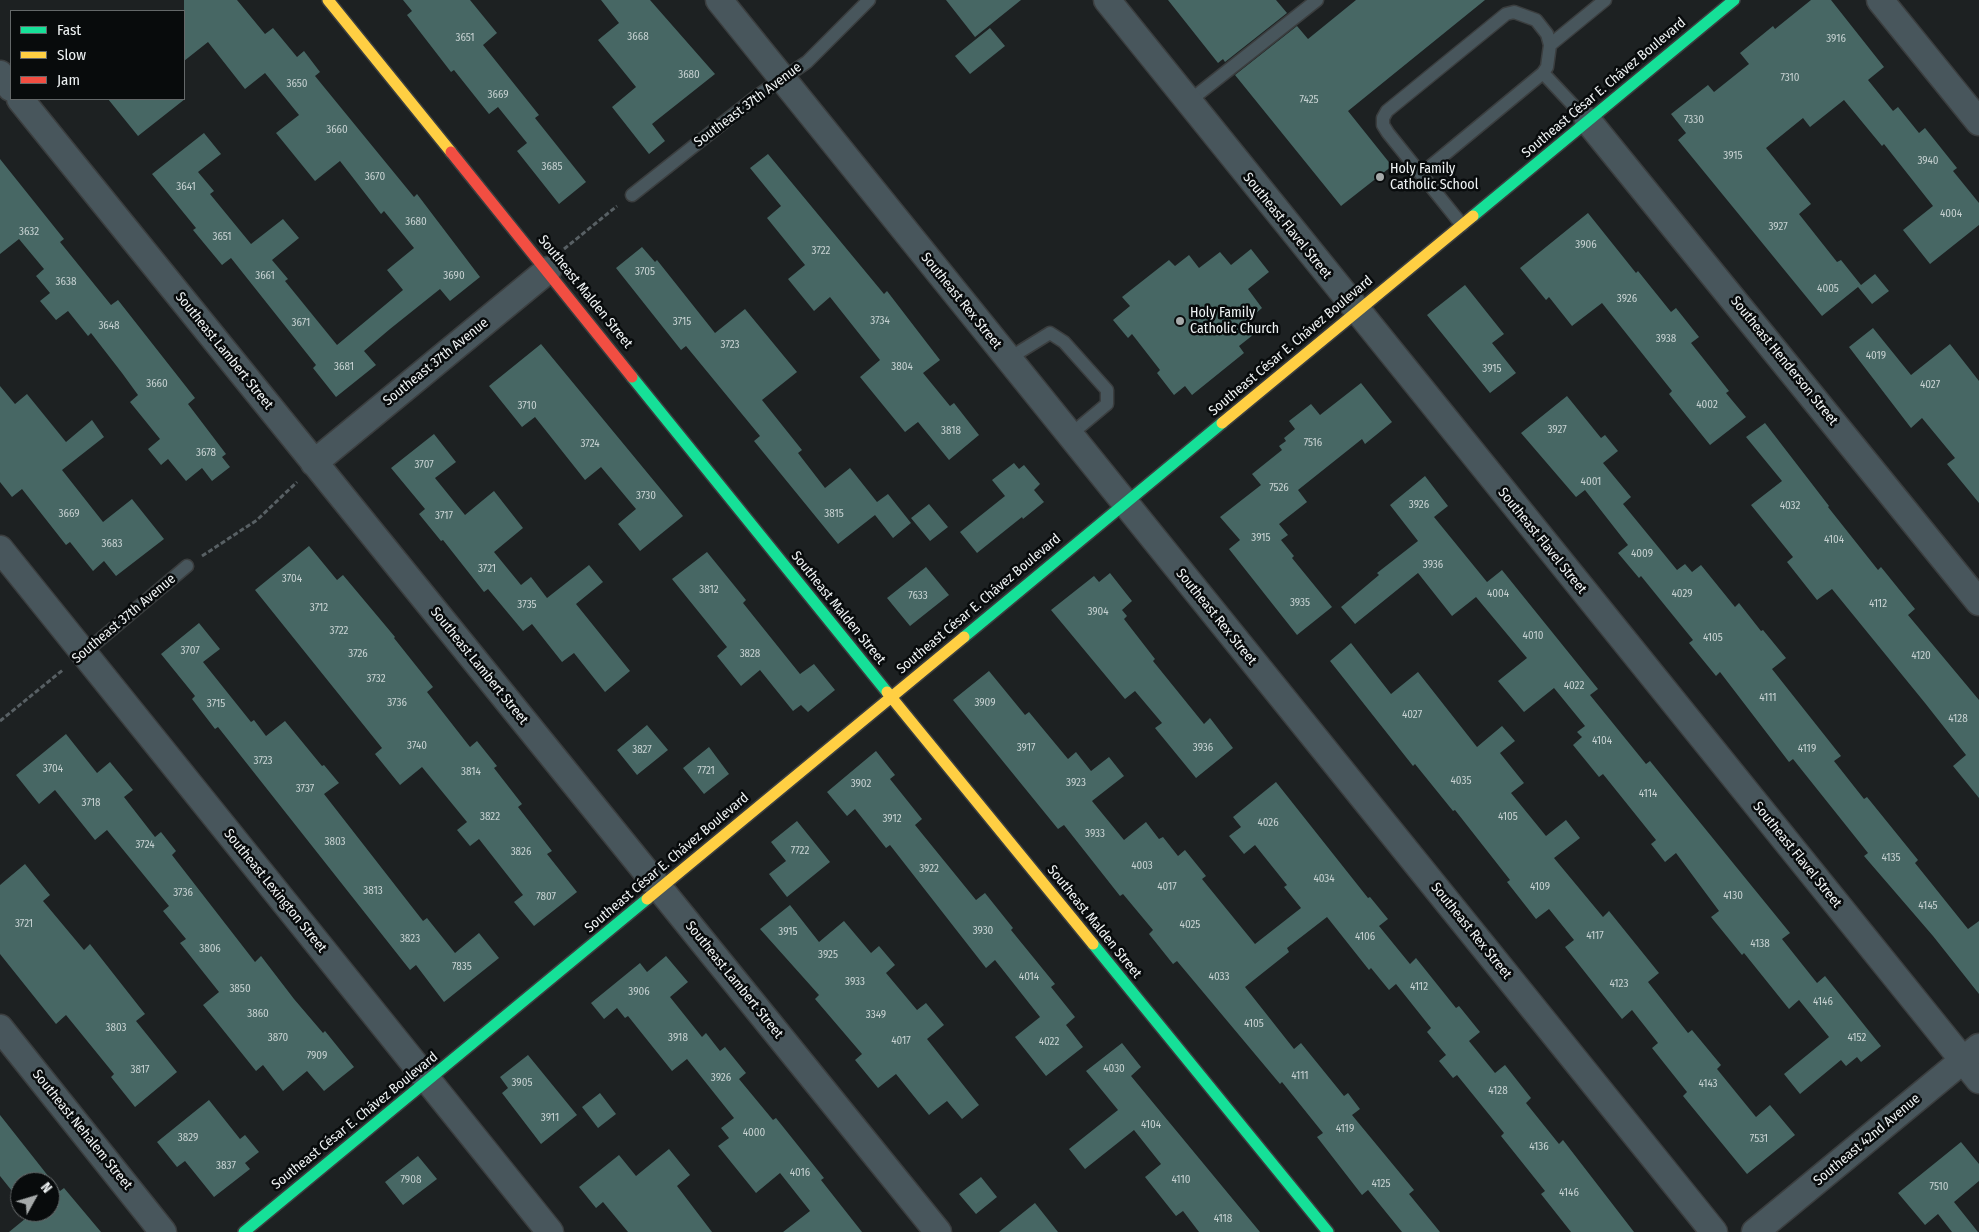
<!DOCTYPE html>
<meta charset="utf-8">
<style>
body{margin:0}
#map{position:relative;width:1979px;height:1232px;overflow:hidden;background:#1d2122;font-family:"Fira Sans Condensed",sans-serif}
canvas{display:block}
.legend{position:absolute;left:10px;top:10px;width:175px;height:90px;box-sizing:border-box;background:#080b0c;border:1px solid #646869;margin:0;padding:6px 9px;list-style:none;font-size:15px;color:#eff3f4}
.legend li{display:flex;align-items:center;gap:10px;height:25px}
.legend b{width:25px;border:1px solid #646869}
.north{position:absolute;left:10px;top:1172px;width:50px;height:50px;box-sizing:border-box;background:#080b0c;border:1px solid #646869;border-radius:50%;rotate:51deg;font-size:14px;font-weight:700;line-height:20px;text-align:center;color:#eff3f4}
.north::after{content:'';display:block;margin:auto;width:18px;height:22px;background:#a6aaaa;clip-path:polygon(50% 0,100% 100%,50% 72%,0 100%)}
</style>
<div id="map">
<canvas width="1979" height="1232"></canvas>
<ul class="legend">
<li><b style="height:6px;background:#16e098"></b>Fast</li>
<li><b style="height:6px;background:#ffcf43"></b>Slow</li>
<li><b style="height:6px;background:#f24e42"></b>Jam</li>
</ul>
<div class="north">N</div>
</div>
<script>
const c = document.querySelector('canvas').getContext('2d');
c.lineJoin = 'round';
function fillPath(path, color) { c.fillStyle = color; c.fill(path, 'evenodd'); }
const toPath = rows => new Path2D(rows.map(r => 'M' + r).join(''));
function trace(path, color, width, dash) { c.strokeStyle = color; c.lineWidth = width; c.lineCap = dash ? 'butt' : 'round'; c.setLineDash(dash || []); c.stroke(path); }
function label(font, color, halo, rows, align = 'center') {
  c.font = font + ' "Fira Sans Condensed",sans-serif'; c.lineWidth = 5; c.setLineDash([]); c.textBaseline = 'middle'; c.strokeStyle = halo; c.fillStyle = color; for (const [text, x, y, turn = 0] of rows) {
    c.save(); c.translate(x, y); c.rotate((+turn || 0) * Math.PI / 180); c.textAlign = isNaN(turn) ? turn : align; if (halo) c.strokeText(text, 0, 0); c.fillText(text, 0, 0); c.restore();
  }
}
fillPath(toPath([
 [184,0,237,0,265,34,273,28,297,57,304,51,320,72,315,76,414,197,417,194,480,277,450,301,440,289,390,329,364,351,376,365,336,397,313,368,316,365,231,258,222,265,193,230,196,228,152,174,204,133,221,154,198,172,214,191,210,194,251,244,283,219,299,238,272,260,288,279,285,281,337,345,403,290,387,270,414,248,384,211,381,214,340,161,315,181,276,133,299,115,265,73,245,89,208,42,184,61],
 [403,0,470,0,497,33,483,45,539,115,535,118,586,182,559,204,517,151,527,143,498,107,489,114,454,70,451,72,407,15,412,11],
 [601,0,650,0,715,74,652,124,665,141,649,154,612,107,636,87,598,40,619,23],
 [946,0,1021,0,975,37],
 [1168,0,1276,0,1287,13,1225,62,1223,59,1218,63],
 [1356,0,1485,0,1348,111,1392,166,1341,206,1235,75,1297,26,1308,39],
 [1811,0,1831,0,1884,67,1868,80,1893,111,1898,107,1919,133,1925,128,1957,168,1953,171,1979,203,1979,225,1930,264,1903,230,1933,206,1884,144,1882,146,1844,100,1810,127,1803,118,1766,148,1811,204,1799,214,1837,262,1841,260,1861,285,1875,274,1889,291,1872,304,1858,287,1822,316,1678,140,1686,133,1671,114,1708,85,1714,92,1749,64,1740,53,1773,26,1775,29],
 [990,28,1005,46,970,74,955,56],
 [108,99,185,99,138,136],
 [768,154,884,294,887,291,940,360,923,373,950,406,954,403,979,435,949,460,918,422,905,432,860,377,880,360,830,297,814,311,788,279,805,265,767,218,781,206,750,168],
 [0,159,64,239,60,242,111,305,118,300,195,398,188,404,226,454,222,457,230,467,212,481,202,468,186,481,168,459,161,465,148,449,160,439,130,402,138,395,122,373,91,333,88,336,68,311,56,320,40,301,50,293,36,276,44,269,19,239,0,254],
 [1588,213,1636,273,1638,271,1671,312,1676,308,1699,337,1691,343,1729,391,1726,393,1746,417,1710,445,1669,394,1672,391,1602,303,1572,326,1549,297,1546,300,1520,268],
 [642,247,655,262,657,260,715,333,745,309,797,372,762,400,802,450,798,453,825,488,850,468,877,502,888,494,911,523,893,538,875,515,838,544,754,441,760,436,686,346,681,350,616,268],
 [1251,249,1269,272,1248,289,1262,308,1244,323,1253,335,1239,346,1244,353,1192,395,1185,386,1174,395,1157,373,1160,370,1132,334,1128,338,1113,320,1130,306,1122,297,1169,260,1175,266,1189,255,1199,268,1220,252,1231,265],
 [1465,285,1504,334,1492,343,1516,373,1490,393,1427,315],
 [1873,328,1911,375,1950,344,1979,381,1979,503,1947,464,1955,458,1922,418,1911,428,1849,347],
 [541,344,683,516,640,551,618,524,636,509,601,467,585,480,535,417,522,427,489,386],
 [1361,383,1392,422,1365,444,1362,439,1298,490,1307,502,1279,524,1288,535,1281,540,1294,556,1292,558,1332,607,1297,635,1229,549,1240,540,1220,517,1261,485,1252,474,1282,450,1279,446,1286,441,1284,438,1295,429,1289,421,1311,404,1320,415],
 [0,386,15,404,27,394,66,442,92,420,104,437,62,470,103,522,132,499,164,539,116,576,104,561,93,571,70,542,66,545,22,489,12,497,0,482],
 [1567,396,1601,438,1605,435,1618,451,1603,463,1631,497,1623,504,1677,570,1685,564,1692,572,1701,565,1735,607,1739,603,1761,631,1763,630,1786,658,1772,669,1841,756,1834,761,1864,799,1867,797,1918,860,1915,863,1968,929,1979,921,1979,994,1933,936,1864,856,1868,853,1793,759,1789,762,1720,672,1716,676,1689,643,1693,640,1641,576,1639,578,1618,553,1628,545,1585,490,1576,497,1521,433],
 [1765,423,1829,506,1828,507,1878,570,1881,567,1915,609,1908,615,1979,700,1979,798,1953,766,1966,755,1925,703,1832,589,1817,600,1787,562,1793,557,1751,505,1782,481,1746,437],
 [434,434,456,462,435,478,465,515,494,491,523,528,494,552,521,585,531,577,547,598,589,565,603,582,576,604,630,671,605,692,574,653,562,662,532,624,523,631,488,589,484,592,443,540,441,541,419,514,425,509,391,468],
 [1014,463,1019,469,1024,465,1040,484,1034,490,1044,502,1023,519,1022,517,977,553,960,532,1005,496,992,480],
 [1425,476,1448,506,1434,517,1487,582,1502,570,1598,689,1590,695,1646,764,1650,761,1790,933,1782,939,1817,983,1825,976,1881,1046,1861,1062,1857,1057,1846,1066,1841,1060,1800,1094,1784,1074,1829,1037,1799,1000,1789,1009,1744,953,1742,955,1711,917,1719,911,1676,853,1665,862,1651,844,1656,840,1603,774,1599,777,1573,745,1582,737,1577,732,1585,726,1554,688,1524,712,1498,681,1527,658,1476,597,1452,616,1418,573,1355,624,1341,607,1379,575,1377,573,1418,541,1390,505],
 [929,504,948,527,930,541,911,518],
 [309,546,337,580,343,575,395,637,394,638,433,687,427,692,470,747,477,741,497,766,494,768,522,804,518,807,552,851,547,854,577,892,534,926,514,902,523,895,479,839,470,846,457,830,467,822,422,767,400,785,375,754,382,748,255,590],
 [707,552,746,600,743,603,800,674,814,664,835,690,808,712,801,705,793,711,760,670,741,686,717,656,727,647,672,579],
 [926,567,949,595,910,626,887,598],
 [1110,573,1132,601,1122,610,1127,616,1124,619,1155,659,1153,661,1204,724,1210,718,1233,748,1196,778,1155,728,1162,723,1135,691,1125,699,1051,610,1094,576,1099,582],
 [199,623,220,649,203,662,251,722,254,720,266,736,285,721,322,766,324,765,339,783,324,794,423,921,427,918,455,953,479,933,499,958,444,1002,416,965,410,970,218,727,215,729,192,699,195,696,161,654],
 [1351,643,1391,694,1418,672,1477,747,1502,726,1515,741,1500,753,1524,783,1511,793,1546,836,1566,820,1580,838,1554,858,1603,917,1609,911,1659,973,1648,982,1688,1033,1692,1030,1721,1065,1717,1069,1756,1117,1770,1105,1795,1135,1747,1174,1683,1096,1687,1092,1652,1048,1658,1043,1632,1010,1622,1019,1565,947,1574,940,1549,909,1536,919,1507,882,1510,880,1455,810,1453,811,1415,764,1413,766,1330,661],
 [989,671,1025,715,1029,712,1068,759,1076,752,1091,771,1109,757,1124,776,1092,801,1124,840,1146,822,1159,839,1163,837,1178,856,1185,850,1206,876,1202,879,1255,944,1301,908,1284,887,1287,885,1255,845,1244,854,1229,836,1241,827,1233,817,1276,782,1368,898,1370,897,1388,919,1379,926,1410,964,1416,958,1456,1008,1459,1006,1480,1032,1469,1041,1495,1073,1505,1065,1531,1098,1526,1103,1559,1144,1563,1140,1634,1232,1571,1232,1541,1194,1545,1191,1501,1136,1504,1133,1457,1075,1453,1078,1439,1061,1446,1055,1427,1032,1431,1028,1396,984,1389,990,1371,968,1369,970,1327,917,1287,948,1289,952,1245,987,1294,1049,1301,1043,1344,1096,1348,1093,1360,1109,1352,1115,1414,1190,1409,1194,1440,1232,1402,1232,1368,1190,1362,1195,1317,1137,1323,1133,1282,1082,1280,1084,1177,961,1173,964,1149,934,1153,930,1123,894,1120,896,1064,825,1058,829,953,700],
 [647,725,668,750,637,775,617,750],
 [66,734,97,773,110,762,133,790,124,797,155,837,161,832,176,851,172,855,255,962,261,956,294,999,323,1033,325,1031,354,1067,324,1091,307,1071,283,1091,263,1065,256,1071,203,1005,219,992,180,943,186,939,163,911,169,906,107,830,95,840,55,790,39,804,16,775],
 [709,747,729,774,704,794,683,768],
 [876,751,895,775,890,779,922,819,915,825,976,900,985,893,1013,928,1011,930,1055,984,1051,987,1075,1017,1066,1025,1083,1047,1046,1076,1015,1037,1040,1017,995,960,986,968,890,845,886,848,855,809,847,816,827,792],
 [797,821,830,862,787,897,769,874,786,861,771,842],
 [25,864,50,895,43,901,84,950,90,944,145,1014,136,1021,177,1072,135,1107,111,1077,114,1074,66,1015,56,1024,0,954,0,885],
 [790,905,819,942,844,921,871,953,879,946,895,965,886,973,917,1010,926,1003,944,1025,927,1039,979,1105,962,1119,947,1101,929,1115,896,1074,878,1088,855,1060,862,1054,815,999,819,995,760,929],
 [666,956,688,982,670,997,702,1037,706,1033,720,1051,725,1047,746,1073,739,1079,773,1120,776,1118,824,1178,821,1180,862,1232,783,1232,810,1211,780,1173,756,1193,718,1146,729,1138,721,1128,734,1118,687,1059,672,1071,628,1016,625,1018,617,1008,604,1019,591,1003,640,963,647,972],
 [1122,1043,1141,1067,1131,1076,1260,1232,1199,1232,1183,1211,1176,1216,1145,1177,1161,1164,1134,1130,1085,1169,1069,1149,1118,1110,1086,1071],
 [528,1055,577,1115,541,1144,502,1093,508,1088,500,1077],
 [600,1093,616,1114,598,1128,582,1107],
 [209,1100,240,1139,245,1135,259,1152,245,1163,250,1169,214,1197,185,1161,177,1167,157,1142],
 [0,1115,60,1191,64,1188,101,1232,9,1232,31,1214,29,1212,50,1212,50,1182,20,1182,20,1201,0,1176],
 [1961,1142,1979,1164,1979,1181,1954,1202,1978,1232,1952,1232,1938,1214,1925,1225,1898,1193],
 [669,1149,690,1175,677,1186,712,1232,628,1232,603,1202,596,1208,579,1187,619,1155,636,1176],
 [418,1156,437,1179,403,1205,385,1182],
 [981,1177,997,1197,976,1214,959,1194],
 [1035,1203,1058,1232,999,1232]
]), '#476764');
const lane = toPath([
 [1543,73,1588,121],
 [1188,102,1317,0],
 [1421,174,1543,73,1547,67,1550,45],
 [632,195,757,96,807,62,869,0],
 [1462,225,1388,133,1383,125,1383,118,1387,111,1506,14,1514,12,1536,20,1547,34,1550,45,1605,0],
 [1008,359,1050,333,1064,342,1107,390,1107,404,1070,435],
 [84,653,187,566]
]);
const street = toPath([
 [719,0,1714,1232],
 [1107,0,1979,1080],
 [1880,0,1979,122],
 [0,74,11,88],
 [20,99,938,1232],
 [1588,121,1979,602],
 [314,463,548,270],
 [0,549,550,1232],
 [0,1028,163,1232],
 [1755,1232,1979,1047]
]);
const fast = toPath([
 [1473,216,1734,0],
 [632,377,887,692],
 [964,637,1222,423],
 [1093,944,1328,1232],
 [244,1232,647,899]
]);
const slow = toPath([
 [328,0,451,152],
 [1222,423,1473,216],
 [887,692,1093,944],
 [647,899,964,637]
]);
const jam = toPath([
 [451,152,632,377]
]);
trace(lane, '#3b3e3f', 15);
trace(street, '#3b3e3f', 29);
trace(fast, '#3b3e3f', 14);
trace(slow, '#3b3e3f', 14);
trace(jam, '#3b3e3f', 14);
trace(toPath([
 [564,249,617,206],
 [202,556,257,520,297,482],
 [0,721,64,669]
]), '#586064', 3, [5, 2.5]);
trace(lane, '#48565c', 12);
trace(street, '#48565c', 26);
trace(fast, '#16e098', 11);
trace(slow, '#ffcf43', 11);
trace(jam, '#f24e42', 11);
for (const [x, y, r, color] of [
 [1380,177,5,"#a6aaaa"],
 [1180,321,5,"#a6aaaa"]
]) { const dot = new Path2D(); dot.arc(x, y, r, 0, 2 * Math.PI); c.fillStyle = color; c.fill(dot); trace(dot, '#080b0c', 2); }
label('11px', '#c5d0d0', null, [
 ["3668",638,37],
 ["3651",465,38],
 ["3916",1836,39],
 ["3680",689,75],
 ["7310",1790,78],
 ["3650",297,84],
 ["3669",498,95],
 ["7425",1309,100],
 ["7330",1694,120],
 ["3660",337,130],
 ["3915",1733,156],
 ["3940",1928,161],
 ["3685",552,167],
 ["3670",375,177],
 ["3641",186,187],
 ["4004",1951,214],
 ["3680",416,222],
 ["3927",1778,227],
 ["3632",29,232],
 ["3651",222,237],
 ["3906",1586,245],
 ["3722",821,251],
 ["3705",645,272],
 ["3661",265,276],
 ["3690",454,276],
 ["3638",66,282],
 ["4005",1828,289],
 ["3926",1627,299],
 ["3734",880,321],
 ["3715",682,322],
 ["3671",301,323],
 ["3648",109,326],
 ["3938",1666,339],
 ["3723",730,345],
 ["4019",1876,356],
 ["3681",344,367],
 ["3804",902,367],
 ["3915",1492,369],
 ["3660",157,384],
 ["4027",1930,385],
 ["4002",1707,405],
 ["3710",527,406],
 ["3927",1557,430],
 ["3818",951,431],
 ["7516",1313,443],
 ["3724",590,444],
 ["3678",206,453],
 ["3707",424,465],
 ["4001",1591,482],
 ["7526",1279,488],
 ["3730",646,496],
 ["3926",1419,505],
 ["4032",1790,506],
 ["3669",69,514],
 ["3815",834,514],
 ["3717",444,516],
 ["3915",1261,538],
 ["4104",1834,540],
 ["3683",112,544],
 ["4009",1642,554],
 ["3936",1433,565],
 ["3721",487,569],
 ["3704",292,579],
 ["3812",709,590],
 ["4004",1498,594],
 ["4029",1682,594],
 ["7633",918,596],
 ["3935",1300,603],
 ["4112",1878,604],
 ["3735",527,605],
 ["3712",319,608],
 ["3904",1098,612],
 ["3722",339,631],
 ["4010",1533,636],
 ["4105",1713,638],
 ["3707",190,651],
 ["3726",358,654],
 ["3828",750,654],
 ["4120",1921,656],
 ["3732",376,679],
 ["4022",1574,686],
 ["4111",1768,698],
 ["3736",397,703],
 ["3909",985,703],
 ["3715",216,704],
 ["4027",1412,715],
 ["4128",1958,719],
 ["4104",1602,741],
 ["3740",417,746],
 ["3917",1026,748],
 ["3936",1203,748],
 ["4119",1807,749],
 ["3827",642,750],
 ["3723",263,761],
 ["3704",53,769],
 ["7721",706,771],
 ["3814",471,772],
 ["4035",1461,781],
 ["3923",1076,783],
 ["3902",861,784],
 ["3737",305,789],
 ["4114",1648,794],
 ["3718",91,803],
 ["3822",490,817],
 ["4105",1508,817],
 ["3912",892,819],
 ["4026",1268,823],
 ["3933",1095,834],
 ["3803",335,842],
 ["3724",145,845],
 ["7722",800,851],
 ["3826",521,852],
 ["4135",1891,858],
 ["4003",1142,866],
 ["3922",929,869],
 ["4034",1324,879],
 ["4017",1167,887],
 ["4109",1540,887],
 ["3813",373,891],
 ["3736",183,893],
 ["4130",1733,896],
 ["7807",546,897],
 ["4145",1928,906],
 ["3721",24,924],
 ["4025",1190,925],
 ["3930",983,931],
 ["3915",788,932],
 ["4117",1595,936],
 ["4106",1365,937],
 ["3823",410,939],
 ["4138",1760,944],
 ["3806",210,949],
 ["3925",828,955],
 ["7835",462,967],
 ["4014",1029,977],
 ["4033",1219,977],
 ["3933",855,982],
 ["4123",1619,984],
 ["4112",1419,987],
 ["3850",240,989],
 ["3906",639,992],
 ["4146",1823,1002],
 ["3860",258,1014],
 ["3349",876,1015],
 ["4105",1254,1024],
 ["3803",116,1028],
 ["3870",278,1038],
 ["3918",678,1038],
 ["4152",1857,1038],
 ["4017",901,1041],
 ["4022",1049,1042],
 ["7909",317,1056],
 ["4030",1114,1069],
 ["3817",140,1070],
 ["4111",1300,1076],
 ["3926",721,1078],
 ["3905",522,1083],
 ["4143",1708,1084],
 ["4128",1498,1091],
 ["3911",550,1118],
 ["4104",1151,1125],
 ["4119",1345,1129],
 ["4000",754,1133],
 ["3829",188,1138],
 ["7531",1759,1139],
 ["4136",1539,1147],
 ["3837",226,1166],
 ["4016",800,1173],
 ["7908",411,1180],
 ["4110",1181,1180],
 ["4125",1381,1184],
 ["7510",1939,1187],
 ["4146",1569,1193],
 ["4118",1223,1219]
]);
label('14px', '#eff3f4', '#080b0c', [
 ["Southeast César E. Chávez Boulevard",1604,88,-40],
 ["Southeast 37th Avenue",748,105,-37],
 ["Southeast Flavel Street",1287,226,51],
 ["Southeast Malden Street",585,292,51],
 ["Southeast Rex Street",961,301,51],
 ["Southeast César E. Chávez Boulevard",1291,346,-40],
 ["Southeast Lambert Street",224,351,51],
 ["Southeast Henderson Street",1784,361,51],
 ["Southeast 37th Avenue",436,362,-39],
 ["Southeast Flavel Street",1542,541,51],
 ["Southeast César E. Chávez Boulevard",979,604,-40],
 ["Southeast Malden Street",838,608,51],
 ["Southeast Rex Street",1216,617,51],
 ["Southeast 37th Avenue",124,619,-40],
 ["Southeast Lambert Street",479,666,51],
 ["Southeast Flavel Street",1797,855,51],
 ["Southeast César E. Chávez Boulevard",667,863,-40],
 ["Southeast Lexington Street",275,891,51],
 ["Southeast Malden Street",1094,922,51],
 ["Southeast Rex Street",1471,931,51],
 ["Southeast Lambert Street",734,980,51],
 ["Southeast César E. Chávez Boulevard",355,1121,-39],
 ["Southeast Nehalem Street",82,1130,51],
 ["Southeast 42nd Avenue",1867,1140,-40]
]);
label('14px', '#eff3f4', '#080b0c', [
 ["Holy Family",1390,169],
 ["Catholic School",1390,185],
 ["Holy Family",1190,313],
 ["Catholic Church",1190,329]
], 'left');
</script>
